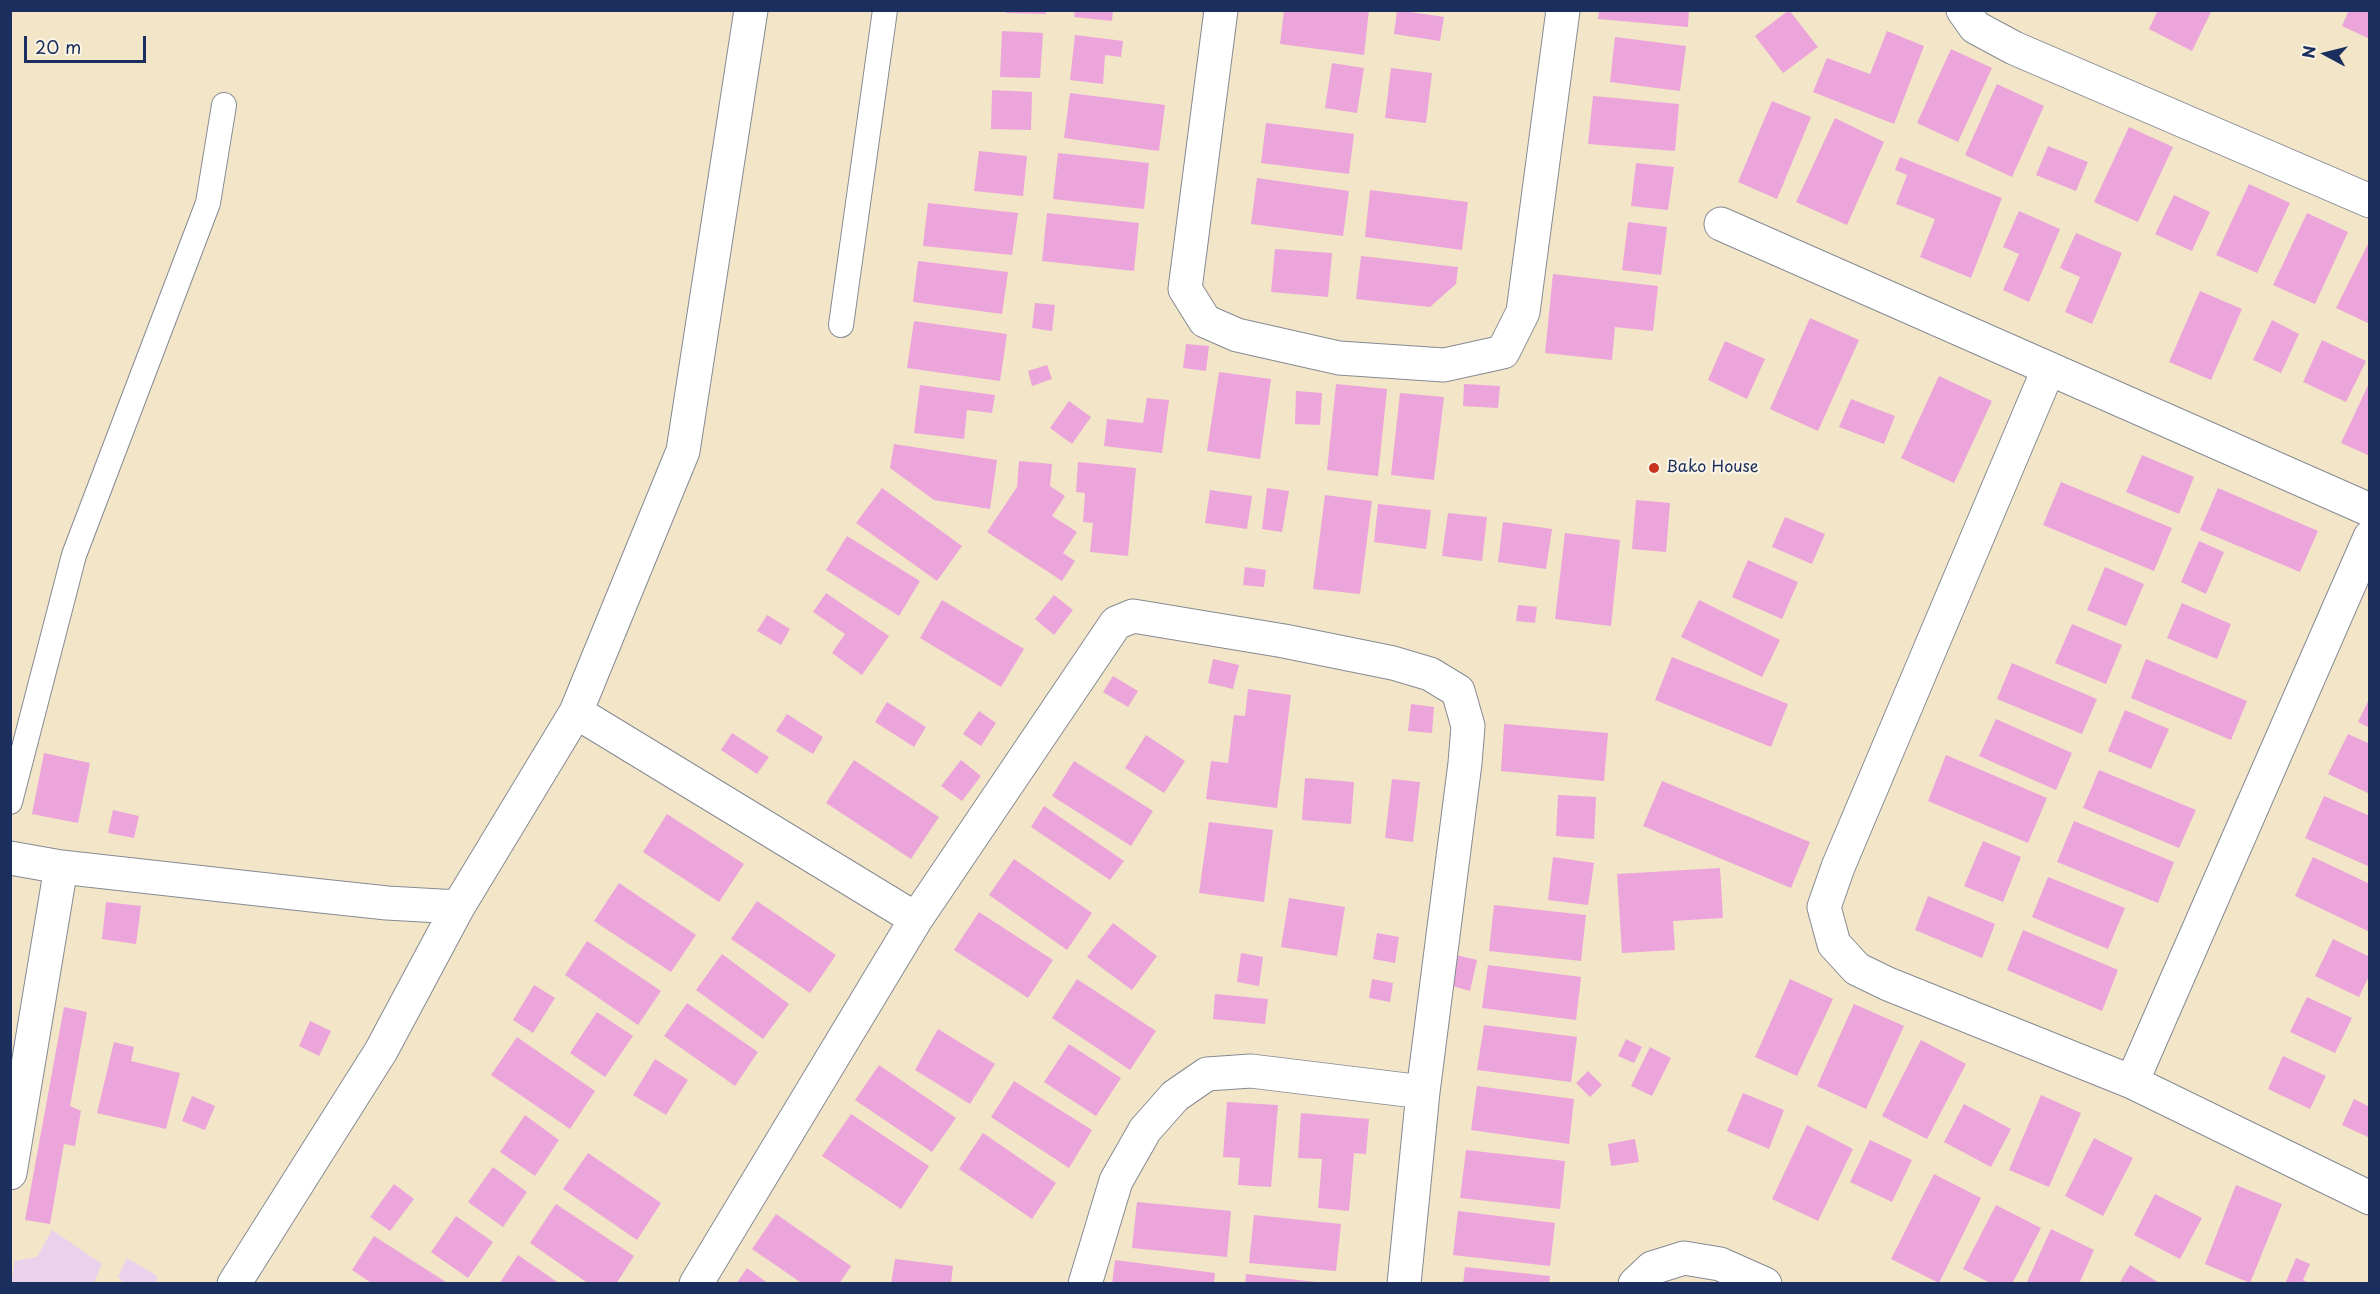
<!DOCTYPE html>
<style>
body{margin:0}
#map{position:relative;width:2380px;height:1294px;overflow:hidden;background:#f2e5c8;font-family:"Playpen Sans",sans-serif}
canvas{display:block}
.frame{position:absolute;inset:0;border:12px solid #1b2f5e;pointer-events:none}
.north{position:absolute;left:2296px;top:24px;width:60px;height:60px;-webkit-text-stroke:4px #fcf5e5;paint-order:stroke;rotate:277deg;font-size:16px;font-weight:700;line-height:24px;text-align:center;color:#1b2f5e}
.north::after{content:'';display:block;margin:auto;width:21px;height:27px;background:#1b2f5e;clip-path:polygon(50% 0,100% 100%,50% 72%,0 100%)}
.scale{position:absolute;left:24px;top:36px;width:122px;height:27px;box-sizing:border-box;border:3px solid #1b2f5e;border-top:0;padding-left:8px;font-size:18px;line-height:21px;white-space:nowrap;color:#1b2f5e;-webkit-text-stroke:4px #fcf5e5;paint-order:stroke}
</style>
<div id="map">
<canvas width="2380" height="1294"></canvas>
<div class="frame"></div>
<div class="north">N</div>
<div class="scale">20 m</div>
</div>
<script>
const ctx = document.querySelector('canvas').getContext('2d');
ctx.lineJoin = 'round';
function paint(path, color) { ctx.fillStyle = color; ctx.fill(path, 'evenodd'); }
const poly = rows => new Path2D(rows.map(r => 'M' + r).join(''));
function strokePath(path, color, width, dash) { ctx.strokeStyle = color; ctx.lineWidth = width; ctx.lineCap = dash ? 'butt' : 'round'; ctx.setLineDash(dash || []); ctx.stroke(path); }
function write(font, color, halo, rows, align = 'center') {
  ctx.font = font + ' "Playpen Sans",sans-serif'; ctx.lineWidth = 4.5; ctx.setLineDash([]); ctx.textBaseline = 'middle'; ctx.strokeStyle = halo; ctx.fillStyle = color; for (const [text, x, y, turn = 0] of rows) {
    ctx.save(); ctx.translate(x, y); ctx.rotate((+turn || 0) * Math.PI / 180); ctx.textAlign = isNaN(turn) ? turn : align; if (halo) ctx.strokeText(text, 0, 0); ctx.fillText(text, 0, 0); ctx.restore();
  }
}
paint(poly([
 [52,1230,102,1264,94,1283,11,1283,15,1261,37,1257],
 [127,1258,157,1276,157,1283,124,1283,118,1277]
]), '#ebd1eb');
paint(poly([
 [1006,10,1046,10,1046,14,1006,13],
 [1075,10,1113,10,1112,21,1074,17],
 [1284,10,1369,10,1364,55,1280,44],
 [1397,10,1444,17,1440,41,1394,34],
 [1599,10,1689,10,1688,27,1598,19],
 [1789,10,1818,47,1783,73,1755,36],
 [2158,10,2212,10,2192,51,2149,29],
 [2349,10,2370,10,2370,39,2342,26],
 [1002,31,1043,33,1040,78,1000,77],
 [1887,31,1924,46,1894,124,1813,92,1827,58,1870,74],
 [1075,35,1123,41,1121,57,1105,55,1103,84,1070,80],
 [1615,37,1686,46,1680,91,1610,82],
 [1951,49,1992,68,1958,142,1917,123],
 [1332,63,1364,68,1357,113,1325,108],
 [1391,68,1432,73,1426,123,1385,118],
 [1997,84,2044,106,2012,177,1965,155],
 [992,90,1032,92,1031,130,991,129],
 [1070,93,1165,105,1159,151,1064,138],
 [1593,96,1679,104,1675,151,1588,144],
 [1772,101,1811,117,1777,199,1738,182],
 [1835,118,1884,142,1847,225,1796,202],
 [1266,123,1354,134,1349,174,1261,163],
 [2129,127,2173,147,2138,222,2094,202],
 [2048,146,2088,162,2076,191,2036,175],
 [979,151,1027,156,1023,196,974,191],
 [1058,153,1149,163,1144,209,1053,199],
 [1900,157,2002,198,1971,278,1920,257,1935,219,1896,204,1907,175,1895,170],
 [1636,163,1674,167,1668,210,1631,206],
 [1257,178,1349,191,1343,236,1251,224],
 [2249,184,2290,203,2257,273,2216,255],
 [1370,190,1468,202,1462,250,1365,237],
 [2174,195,2210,212,2192,251,2155,234],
 [928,203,1018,213,1012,255,923,246],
 [2019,211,2060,229,2029,302,2003,290,2019,254,2003,247],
 [1047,213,1139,223,1134,271,1042,261],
 [2307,213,2348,232,2315,304,2273,285],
 [1628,222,1667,227,1661,275,1622,270],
 [2076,233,2122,253,2092,324,2065,312,2080,277,2060,268],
 [2370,240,2370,324,2336,308],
 [1275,249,1332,253,1328,297,1271,292],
 [1361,256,1458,267,1456,284,1430,307,1356,299],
 [918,261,1008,272,1002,314,913,302],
 [1553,274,1658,286,1653,331,1615,327,1612,360,1545,353],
 [2200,291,2242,309,2211,380,2169,362],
 [1035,303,1055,305,1052,331,1032,328],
 [1810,318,1859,340,1818,431,1770,409],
 [2272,320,2299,334,2281,373,2253,360],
 [914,321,1007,334,1000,381,907,368],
 [2322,340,2366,361,2346,402,2303,382],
 [1725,341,1765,359,1747,399,1708,380],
 [1186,344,1209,346,1206,371,1183,368],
 [1047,365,1052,379,1032,386,1028,371],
 [1219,372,1271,379,1260,459,1207,451],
 [1939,376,1992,401,1954,483,1901,458],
 [2370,381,2370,456,2341,443],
 [1336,384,1387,389,1378,476,1327,470],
 [1464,384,1500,386,1498,408,1463,406],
 [920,385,995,395,992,413,967,410,964,439,914,433],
 [1296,391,1322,393,1320,425,1295,424],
 [1400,393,1444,397,1434,480,1391,475],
 [1147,398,1169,400,1162,453,1104,446,1107,419,1143,423],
 [1851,399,1895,416,1884,444,1839,427],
 [1069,401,1091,417,1072,444,1050,428],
 [894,444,997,460,990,509,934,500,890,468],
 [2142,455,2194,477,2179,514,2126,492],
 [1019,461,1052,464,1050,486,1065,496,1052,516,1077,532,1063,553,1075,561,1062,581,987,532,1017,487],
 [1078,462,1136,468,1128,556,1090,552,1093,523,1083,522,1085,493,1076,492],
 [2061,482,2172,528,2154,571,2043,525],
 [882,488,962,546,937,581,856,523],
 [1267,488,1289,491,1282,532,1262,529],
 [2218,488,2318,531,2300,572,2200,530],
 [1210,490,1252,496,1247,529,1205,523],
 [1325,495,1372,501,1360,594,1313,589],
 [1636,500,1670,503,1666,552,1632,549],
 [1378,504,1431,510,1426,549,1374,542],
 [1448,513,1487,517,1482,561,1442,556],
 [1785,517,1825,534,1812,564,1772,547],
 [1503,522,1552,529,1546,569,1498,562],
 [1565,533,1620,540,1611,626,1555,619],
 [847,536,920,581,899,616,826,570],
 [2199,541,2224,552,2206,594,2181,582],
 [1748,560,1798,582,1782,619,1732,597],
 [1245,567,1266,570,1264,587,1243,585],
 [2105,567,2144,584,2126,626,2087,610],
 [826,593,889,636,862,675,832,653,845,634,813,612],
 [1054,595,1073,610,1054,635,1035,619],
 [942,600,1024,649,1001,687,920,638],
 [1699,600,1780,640,1762,677,1681,637],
 [2182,603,2231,624,2217,659,2167,638],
 [1518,605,1537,607,1535,623,1516,621],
 [767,615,790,629,781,645,757,631],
 [2072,624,2122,645,2106,684,2055,663],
 [1672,657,1788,704,1771,747,1655,700],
 [1213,659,1239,665,1233,689,1208,683],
 [2146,659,2247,701,2231,740,2131,698],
 [2012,663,2097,699,2082,734,1997,699],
 [1113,676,1138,691,1128,707,1103,692],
 [1248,689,1291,695,1277,808,1206,799,1211,761,1228,763,1234,715,1245,716],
 [2370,697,2370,728,2358,722],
 [887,702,926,727,914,747,875,722],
 [1411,704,1434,707,1432,733,1408,731],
 [2125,710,2169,729,2151,769,2108,751],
 [979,711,996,723,981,746,963,734],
 [787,714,823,737,813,754,776,731],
 [1996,719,2072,753,2056,790,1979,756],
 [1504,724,1608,733,1604,781,1501,771],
 [732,733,769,757,757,774,721,750],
 [2348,734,2370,744,2370,794,2328,774],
 [1146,735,1185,761,1164,793,1125,768],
 [44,753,90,763,78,823,32,814],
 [1946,755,2047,798,2028,843,1928,801],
 [854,760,939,817,911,859,826,803],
 [961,760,981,776,962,801,941,786],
 [1074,761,1153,811,1131,846,1052,796],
 [2099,770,2196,810,2179,848,2083,808],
 [1305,778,1354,782,1351,824,1302,820],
 [1392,779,1420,782,1413,842,1385,838],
 [1662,781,1810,842,1791,888,1643,826],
 [1558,795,1596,797,1594,839,1556,836],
 [2324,796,2370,816,2370,867,2305,838],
 [1044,806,1124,861,1110,880,1031,827],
 [113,810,139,816,134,838,108,833],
 [667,814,744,864,719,902,643,852],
 [2074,821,2174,862,2158,903,2057,862],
 [1209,822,1273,830,1264,902,1199,893],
 [1983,841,2021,857,2003,902,1964,886],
 [1553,857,1594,863,1588,905,1548,900],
 [2313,857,2370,884,2370,932,2295,896],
 [1014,859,1092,913,1067,950,989,895],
 [1720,868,1723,918,1673,921,1675,950,1622,953,1617,874],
 [2048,877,2125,908,2108,949,2032,917],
 [619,883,696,935,671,972,594,921],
 [1928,896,1995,924,1982,958,1915,930],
 [1289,898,1345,907,1337,956,1281,947],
 [757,901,836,955,810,993,731,939],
 [106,902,141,906,136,944,102,939],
 [1494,905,1586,915,1581,961,1489,951],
 [979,912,1053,960,1028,998,954,950],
 [1113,923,1157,956,1132,990,1087,957],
 [2023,930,2118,970,2102,1011,2007,970],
 [1377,933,1399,937,1395,963,1373,959],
 [2333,939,2370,957,2370,974,2359,997,2315,976],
 [587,941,661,991,638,1025,565,975],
 [1241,953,1263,957,1259,986,1237,982],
 [722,954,789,1004,763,1039,696,990],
 [1456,955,1477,960,1470,991,1449,985],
 [1488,965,1581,977,1576,1020,1482,1008],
 [1077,979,1156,1031,1130,1070,1052,1018],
 [1372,979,1393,983,1390,1002,1369,998],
 [1790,979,1833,999,1797,1076,1755,1057],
 [534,985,555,998,533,1033,513,1020],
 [1215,994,1268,999,1265,1024,1213,1019],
 [2307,997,2352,1018,2335,1053,2290,1032],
 [687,1003,758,1052,735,1086,664,1036],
 [1854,1004,1904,1026,1866,1109,1817,1086],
 [64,1007,87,1012,70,1106,81,1111,75,1146,64,1144,50,1224,25,1220],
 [597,1012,633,1036,605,1077,570,1053],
 [310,1021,331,1031,319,1056,299,1046],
 [1484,1025,1577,1037,1571,1082,1477,1070],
 [938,1029,995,1064,970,1104,915,1070],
 [517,1037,595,1091,570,1129,491,1075],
 [1626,1039,1642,1047,1634,1063,1618,1056],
 [1921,1040,1966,1064,1927,1139,1882,1116],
 [114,1042,134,1047,131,1061,180,1073,166,1129,97,1113],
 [1069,1044,1121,1078,1096,1116,1044,1082],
 [1650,1047,1671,1058,1652,1096,1631,1086],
 [2283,1056,2326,1076,2310,1109,2268,1089],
 [655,1059,688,1080,666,1115,633,1095],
 [879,1065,956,1118,932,1152,855,1100],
 [1588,1071,1602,1085,1590,1097,1576,1083],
 [1014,1081,1092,1130,1069,1168,991,1117],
 [1477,1086,1574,1099,1569,1144,1471,1130],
 [1743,1093,1784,1110,1769,1149,1727,1131],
 [2041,1095,2081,1113,2049,1187,2009,1170],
 [192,1096,215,1106,205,1130,182,1121],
 [2354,1099,2370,1107,2370,1138,2342,1125],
 [1227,1102,1278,1105,1271,1187,1238,1185,1240,1158,1223,1157],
 [1964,1104,2011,1129,1991,1167,1944,1142],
 [1301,1113,1369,1119,1366,1154,1354,1153,1349,1211,1318,1208,1322,1159,1298,1158],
 [851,1114,929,1166,901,1209,822,1156],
 [525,1115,559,1140,535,1176,500,1152],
 [1807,1125,1853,1149,1818,1221,1772,1199],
 [983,1133,1056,1183,1032,1219,959,1169],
 [2094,1138,2133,1158,2103,1216,2065,1196],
 [1635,1139,1639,1162,1611,1166,1608,1144],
 [1870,1140,1912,1160,1892,1202,1850,1182],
 [1466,1150,1565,1161,1560,1209,1460,1198],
 [588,1153,661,1203,637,1240,563,1189],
 [493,1167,527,1192,503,1227,468,1202],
 [1934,1174,1981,1198,1939,1283,1891,1259],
 [394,1184,414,1199,390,1231,370,1217],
 [2236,1185,2282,1204,2250,1283,2205,1264],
 [2155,1194,2202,1218,2180,1259,2134,1235],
 [1137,1202,1231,1211,1227,1257,1132,1248],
 [556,1204,634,1256,616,1284,589,1284,530,1243],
 [1996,1205,2041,1228,2012,1284,1992,1284,1963,1269],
 [1458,1211,1555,1223,1550,1266,1453,1255],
 [776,1214,851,1266,839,1284,803,1284,752,1249],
 [1254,1215,1341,1224,1336,1271,1249,1263],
 [456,1216,493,1242,468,1278,431,1252],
 [2051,1229,2094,1250,2079,1284,2026,1284],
 [374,1236,449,1284,373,1284,352,1270],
 [518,1255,560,1284,499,1284],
 [2296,1258,2310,1264,2303,1280,2311,1284,2285,1284],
 [895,1259,953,1266,951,1284,891,1284],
 [1115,1260,1215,1273,1214,1284,1112,1284],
 [2130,1265,2161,1284,2119,1284],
 [1465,1267,1550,1276,1549,1284,1463,1284],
 [747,1268,769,1284,736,1284],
 [1246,1274,1316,1282,1316,1284,1245,1284]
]), '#eca5da');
const lane = poly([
 [841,325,885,10],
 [10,802,74,555,208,203,224,105]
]);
const street = poly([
 [1221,10,1185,289,1205,321,1237,335,1339,358,1444,365,1503,352,1523,312,1563,10],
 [1963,10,1975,27,2014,48,2370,201],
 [1721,224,2370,510],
 [2048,370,1838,867,1824,907,1834,944,1857,969,1888,984,2132,1082,2370,1198],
 [576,712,916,919],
 [10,858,61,867,312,895,387,903,458,907],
 [2132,1082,2370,537],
 [10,1173,61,867],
 [234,1284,381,1051,458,907,576,712,683,451,751,10],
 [696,1284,916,919,1116,623,1133,616,1284,641,1393,663,1430,674,1458,691,1468,726,1465,763,1423,1092,1404,1284],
 [1085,1284,1116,1181,1145,1130,1175,1096,1207,1074,1251,1071,1423,1092],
 [1635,1284,1652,1268,1684,1258,1720,1264,1765,1284]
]);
strokePath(lane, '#868a93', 26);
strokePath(street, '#868a93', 35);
strokePath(lane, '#fff', 24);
strokePath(street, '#fff', 33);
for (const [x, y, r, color] of [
 [1654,468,6,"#c8321e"]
]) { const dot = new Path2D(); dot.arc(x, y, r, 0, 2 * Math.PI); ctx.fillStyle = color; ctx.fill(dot); strokePath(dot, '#fcf5e5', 2); }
write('16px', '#1b2f5e', '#fcf5e5', [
 ["Bako House",1666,468]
], 'left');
</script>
